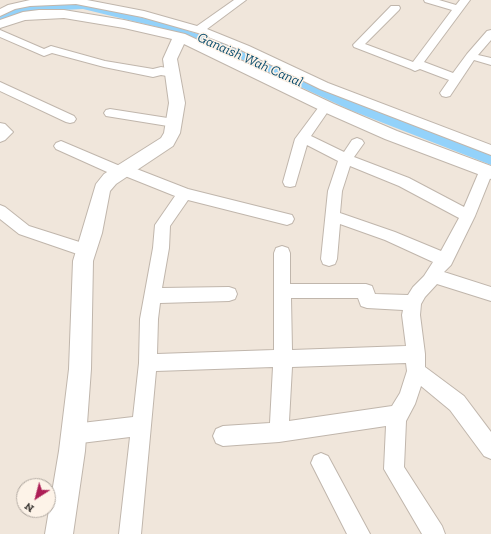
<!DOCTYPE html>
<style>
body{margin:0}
#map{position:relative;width:491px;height:534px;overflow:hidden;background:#f0e6db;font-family:"Zilla Slab",serif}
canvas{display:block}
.north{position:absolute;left:16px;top:478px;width:40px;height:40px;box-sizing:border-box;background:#fdf3e8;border:1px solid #b0a8a0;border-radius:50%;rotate:216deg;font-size:11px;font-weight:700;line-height:16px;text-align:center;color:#3c3834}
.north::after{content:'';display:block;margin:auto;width:14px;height:18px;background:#ad1e56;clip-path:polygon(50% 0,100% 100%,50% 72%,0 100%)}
</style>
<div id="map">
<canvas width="491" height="534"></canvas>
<div class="north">N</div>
</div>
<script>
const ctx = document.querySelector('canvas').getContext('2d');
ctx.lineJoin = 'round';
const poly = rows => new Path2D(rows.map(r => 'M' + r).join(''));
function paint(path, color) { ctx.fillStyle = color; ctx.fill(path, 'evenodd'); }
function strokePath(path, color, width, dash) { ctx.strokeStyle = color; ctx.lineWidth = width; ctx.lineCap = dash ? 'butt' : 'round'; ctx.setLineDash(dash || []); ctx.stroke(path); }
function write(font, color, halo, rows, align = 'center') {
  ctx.font = font + ' "Zilla Slab",serif'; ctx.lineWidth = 3; ctx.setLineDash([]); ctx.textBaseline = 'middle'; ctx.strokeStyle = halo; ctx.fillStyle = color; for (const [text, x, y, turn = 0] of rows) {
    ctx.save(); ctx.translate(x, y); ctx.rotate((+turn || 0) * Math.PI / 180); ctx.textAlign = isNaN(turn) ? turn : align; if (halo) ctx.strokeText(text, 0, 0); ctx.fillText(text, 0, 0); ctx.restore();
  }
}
paint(poly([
 [83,3,163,23,214,39,358,104,491,155,491,165,350,110,206,43,157,27,83,9,24,12,0,20,0,14,23,6,83,3]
]), '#93d2fa');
const minor = poly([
 [30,0,87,0,144,11,197,26,234,0,246,0,207,29,249,46,328,83,491,145,491,155,320,89,241,50,198,33,142,17,76,4,30,6,15,9,0,16,0,9,8,5,30,0],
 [424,0,439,0,456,5,460,0,470,0,424,62,453,73,467,54,487,31,491,30,491,40,478,55,491,58,491,65,474,60,450,96,446,97,442,96,440,93,449,80,420,69,415,71,411,69,354,47,353,45,391,6,399,6,400,8,399,10,365,44,413,62,452,10,425,2,424,0],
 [0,30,44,49,51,46,105,61,153,69,161,67,173,69,177,70,179,73,177,76,173,77,161,75,153,77,104,67,52,53,44,56,0,37,0,30],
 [0,82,74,116,76,119,74,122,70,123,66,122,0,91,0,82],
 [325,103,329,104,331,107,311,136,344,152,352,140,357,138,362,140,364,143,354,157,409,178,464,207,481,167,486,166,491,168,491,176,475,216,451,265,444,272,491,287,491,301,437,284,425,297,421,304,420,315,425,354,425,367,464,396,491,432,491,459,484,456,450,410,421,386,415,404,406,421,404,467,442,526,445,534,422,534,384,469,386,426,279,442,223,446,216,443,213,436,216,429,223,426,270,423,273,367,156,371,141,534,119,534,130,437,73,444,66,441,63,434,66,427,73,424,133,417,139,363,140,319,153,248,155,225,175,196,125,176,121,177,116,176,56,149,54,146,56,143,61,141,120,166,124,165,129,166,188,189,292,215,294,219,292,223,287,225,188,200,170,226,169,248,162,288,229,287,235,289,237,294,235,299,229,301,160,303,158,319,157,354,274,350,274,253,276,248,282,246,288,248,290,253,290,284,366,284,372,286,375,294,408,295,413,287,424,276,433,262,385,240,340,224,337,259,335,264,329,266,323,264,321,259,328,191,338,161,307,145,295,186,290,187,285,186,283,182,295,139,321,104,325,103],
 [350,166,399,186,459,218,441,251,395,232,340,213,342,191,350,166],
 [291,298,358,298,361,306,367,308,403,310,402,315,406,346,292,350,291,298],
 [406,363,407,371,400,393,392,406,289,421,292,367,406,363],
 [110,109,174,119,179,120,180,123,179,126,174,127,106,116,104,113,106,110,110,109],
 [0,123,5,124,13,132,5,140,0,142,0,123],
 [0,205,5,207,29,226,92,246,94,251,92,256,86,257,19,234,0,219,0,205],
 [321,453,328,456,370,534,347,534,311,463,314,456,321,453]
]);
const tertiary = poly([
 [39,10,64,10,124,20,185,34,334,104,397,131,491,166,491,179,385,139,324,112,184,44,177,59,185,103,180,133,173,146,116,184,110,191,102,233,93,261,91,369,85,451,73,534,45,534,59,451,69,369,73,261,96,184,104,174,161,138,164,133,169,103,163,59,172,39,124,28,64,18,25,20,0,28,0,20,23,12,39,10]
]);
strokePath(minor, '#c0b6ac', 2);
strokePath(tertiary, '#c0b6ac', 2);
paint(minor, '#fff');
paint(tertiary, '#fff');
write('italic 14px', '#0a4c6d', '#fdf3e8', [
 ["Ganaish Wah Canal",250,60,24]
]);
</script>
